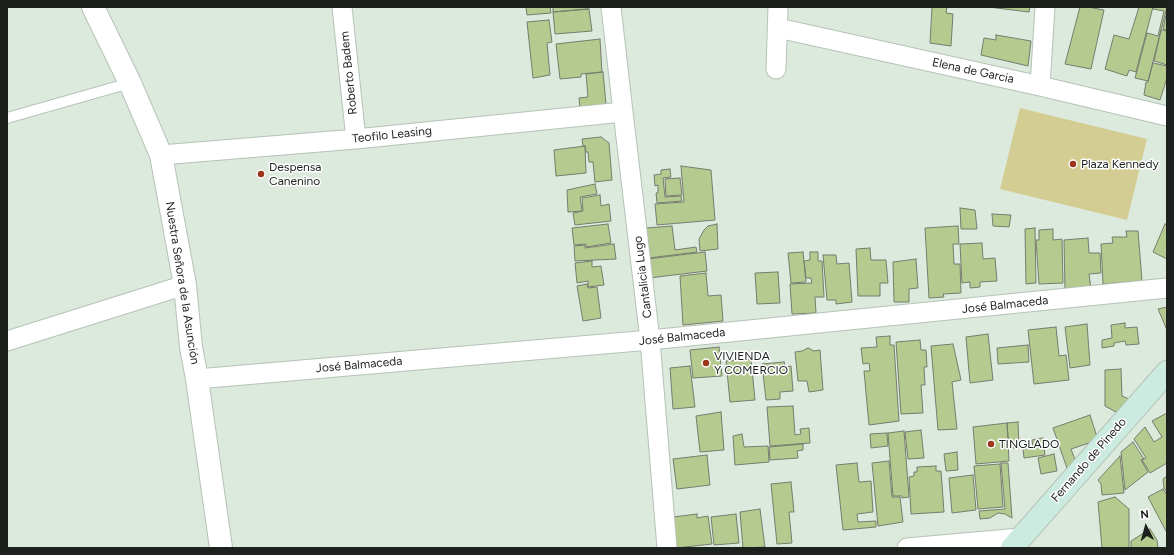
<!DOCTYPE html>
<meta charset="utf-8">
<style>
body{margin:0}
#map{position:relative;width:1174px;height:555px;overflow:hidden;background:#dceadd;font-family:Figtree,sans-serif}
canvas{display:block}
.frame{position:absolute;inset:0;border:8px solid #1c211d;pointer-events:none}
.north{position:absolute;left:1126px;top:507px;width:40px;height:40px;-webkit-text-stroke:3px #fff;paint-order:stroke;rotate:354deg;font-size:11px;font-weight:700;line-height:16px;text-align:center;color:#1c211d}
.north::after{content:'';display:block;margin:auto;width:14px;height:18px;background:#1c211d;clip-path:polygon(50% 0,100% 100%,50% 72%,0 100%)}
</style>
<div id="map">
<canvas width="1174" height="555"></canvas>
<div class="frame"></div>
<div class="north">N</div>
</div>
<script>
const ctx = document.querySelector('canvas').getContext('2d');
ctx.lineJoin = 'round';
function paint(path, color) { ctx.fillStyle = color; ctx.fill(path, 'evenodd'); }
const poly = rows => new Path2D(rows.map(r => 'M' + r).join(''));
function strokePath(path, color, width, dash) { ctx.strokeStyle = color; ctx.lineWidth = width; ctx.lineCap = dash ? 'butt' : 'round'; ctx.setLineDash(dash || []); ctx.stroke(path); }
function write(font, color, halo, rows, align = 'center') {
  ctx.font = font + ' Figtree,sans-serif'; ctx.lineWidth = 3; ctx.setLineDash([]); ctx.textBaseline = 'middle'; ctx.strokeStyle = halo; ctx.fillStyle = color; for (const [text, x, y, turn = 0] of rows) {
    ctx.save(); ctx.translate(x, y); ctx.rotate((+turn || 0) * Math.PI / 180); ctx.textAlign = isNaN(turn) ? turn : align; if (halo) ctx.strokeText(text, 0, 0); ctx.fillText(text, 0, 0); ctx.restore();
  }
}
paint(poly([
 [1020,108,1147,139,1127,220,1000,189]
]), '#d4cd93');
const building = poly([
 [526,7,550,7,551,13,527,15,526,7],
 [553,7,588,7,588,9,553,12,553,7],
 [932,7,947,7,946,13,953,14,951,46,930,43,932,7],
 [988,7,1030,7,1029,12,988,7],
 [1080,7,1088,7,1104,10,1091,69,1065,64,1080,7],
 [1139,7,1153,7,1136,72,1129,70,1127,76,1105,69,1114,35,1129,39,1139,7],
 [1154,7,1167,7,1148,81,1135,78,1147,33,1158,36,1164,11,1153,9,1154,7],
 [589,9,592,31,555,34,553,12,589,9],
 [1167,11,1167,30,1163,29,1167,11],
 [549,20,552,42,547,43,550,75,533,78,527,22,549,20],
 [1161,30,1167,31,1167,65,1154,61,1161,30],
 [996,35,1031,41,1028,66,981,55,984,38,996,40,996,35],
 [600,39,602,72,581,74,581,77,560,79,556,44,600,39],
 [1153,63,1167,66,1167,78,1160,100,1144,95,1146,82,1148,82,1153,63],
 [603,72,606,104,602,108,580,110,579,98,588,97,586,74,603,72],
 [601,137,609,143,612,180,595,182,593,162,589,162,588,152,586,152,585,146,583,146,582,139,601,137],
 [585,146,586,173,556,176,554,150,585,146],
 [681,166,711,170,715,220,657,225,655,204,684,202,681,166],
 [670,169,671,177,663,178,665,197,681,196,682,201,657,203,656,193,658,193,658,185,655,186,654,175,661,174,661,170,670,169],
 [680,178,682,195,666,196,665,179,680,178],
 [595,184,597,194,580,197,582,211,568,212,567,190,595,184],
 [600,195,601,206,609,204,611,221,575,225,573,213,583,211,582,198,600,195],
 [960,208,975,210,977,229,961,229,960,208],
 [992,214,1011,215,1009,227,993,226,992,214],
 [608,224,611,243,586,247,586,244,574,245,572,228,608,224],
 [717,224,718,249,700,251,699,239,704,230,708,226,717,224],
 [1165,224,1167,225,1167,259,1153,252,1165,224],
 [672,226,675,250,696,247,697,252,649,258,646,228,672,226],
 [958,226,959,244,953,244,954,264,960,264,961,293,943,294,944,297,929,298,925,228,958,226],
 [1035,228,1036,283,1026,284,1025,229,1035,228],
 [1053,229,1053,240,1062,239,1063,283,1039,284,1036,240,1039,240,1039,230,1053,229],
 [1126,231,1138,231,1142,281,1103,284,1101,244,1113,243,1112,237,1127,237,1126,231],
 [1088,238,1089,253,1100,253,1101,273,1089,274,1091,289,1065,290,1064,240,1088,238],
 [982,243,983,259,995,258,997,281,980,282,980,287,970,288,970,282,962,283,960,244,982,243],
 [614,244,616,259,575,261,574,246,585,245,585,248,614,244],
 [870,248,871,260,886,260,888,283,880,283,880,296,858,296,856,249,870,248],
 [705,252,707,271,649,278,647,259,705,252],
 [803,252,806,282,791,283,788,253,803,252],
 [810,252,818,252,818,261,822,261,824,297,815,297,816,313,792,314,790,284,812,283,811,278,806,278,804,261,810,260,810,252],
 [823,255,836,255,837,264,849,263,852,302,836,304,836,300,827,300,823,255],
 [916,259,918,288,909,289,909,302,894,302,893,262,916,259],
 [592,261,592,267,601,266,604,285,588,287,588,281,577,283,575,263,592,261],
 [778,272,780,303,757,304,755,273,778,272],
 [706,273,708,296,721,295,723,321,683,325,680,276,706,273],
 [587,284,588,288,597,287,601,318,583,321,577,286,587,284],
 [1167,307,1167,330,1158,309,1167,307],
 [1125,323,1125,328,1137,327,1139,344,1126,345,1125,341,1114,343,1114,346,1102,348,1102,340,1112,338,1111,325,1125,323],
 [1087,324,1090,365,1070,368,1065,327,1087,324],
 [1056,327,1059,356,1066,355,1069,380,1034,384,1028,330,1056,327],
 [988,334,993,380,970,383,966,337,988,334],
 [890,336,890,345,894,345,899,421,869,425,864,371,870,371,869,363,863,364,861,348,877,347,876,337,890,336],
 [920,340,921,350,926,350,927,367,924,367,925,385,921,385,923,413,901,414,896,342,920,340],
 [953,344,961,380,952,382,957,429,938,430,931,346,953,344],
 [1028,345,1029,362,998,364,997,348,1028,345],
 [719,347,722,376,693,378,690,350,719,347],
 [808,348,814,351,820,350,823,390,809,392,807,381,798,381,795,352,802,351,808,348],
 [751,359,755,400,730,402,726,361,751,359],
 [784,362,785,367,791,366,793,391,780,392,780,399,766,400,762,364,784,362],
 [690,366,695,407,673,409,670,368,690,366],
 [1121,369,1122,396,1129,399,1116,412,1105,406,1105,370,1121,369],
 [793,406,795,435,801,434,800,429,809,428,810,443,770,446,767,407,793,406],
 [721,412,724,450,700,452,696,416,721,412],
 [1167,413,1167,463,1150,473,1142,460,1146,458,1134,439,1145,427,1154,442,1162,437,1152,421,1167,413],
 [1090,415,1098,440,1071,449,1077,465,1069,474,1053,428,1090,415],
 [1018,422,1019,448,1009,448,1007,423,1018,422],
 [1007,423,1009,461,976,464,973,427,1007,423],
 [921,430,924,458,908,459,905,432,921,430],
 [904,431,909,497,902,498,902,496,893,496,888,433,904,431],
 [887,433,888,446,871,448,870,434,887,433],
 [742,434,744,447,768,446,769,462,735,465,733,436,742,434],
 [1043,438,1045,455,1024,458,1023,449,1033,448,1032,440,1043,438],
 [1133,442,1144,459,1141,460,1148,472,1125,490,1121,452,1133,442],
 [803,444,803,450,797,451,798,458,770,460,769,447,803,444],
 [957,452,958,470,946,471,944,454,957,452],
 [1054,454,1057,471,1041,474,1038,458,1054,454],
 [707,455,710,485,677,489,673,459,707,455],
 [1120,456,1124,493,1102,495,1101,484,1098,480,1120,456],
 [889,461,892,497,900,497,903,522,878,526,872,463,889,461],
 [857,463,859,482,871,481,873,512,857,514,858,522,876,521,876,527,843,530,836,465,857,463],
 [1001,463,1008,463,1012,518,1005,514,998,513,990,518,980,519,979,511,1005,509,1001,463],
 [1000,464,1003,507,978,509,974,466,1000,464],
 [936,466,936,471,941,471,944,512,911,514,909,477,914,476,914,472,917,472,917,467,936,466],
 [973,475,976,510,952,513,949,478,973,475],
 [1167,476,1167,492,1164,488,1163,479,1167,476],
 [791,482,794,512,789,512,792,543,777,544,771,484,791,482],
 [1163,489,1167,495,1167,533,1148,497,1163,489],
 [1115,497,1129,509,1129,548,1102,548,1098,502,1115,497],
 [760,509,765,547,743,548,740,512,760,509],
 [697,514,697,518,708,516,712,544,676,548,673,517,697,514],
 [736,514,739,543,714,545,711,517,736,514],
 [1150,529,1157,540,1158,548,1131,548,1131,541,1150,529]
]);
paint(building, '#b4ca8e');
strokePath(building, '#777c6d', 1);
const service = poly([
 [7,118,130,83]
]);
const minor = poly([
 [342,7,356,139],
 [611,7,623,112,650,340,667,548],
 [778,28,1040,86,1167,116],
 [776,69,778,7],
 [1040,86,1045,7],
 [161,155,356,139,623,112],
 [7,341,185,285],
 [197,379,650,340,1167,288],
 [907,548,1020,538]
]);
const tertiary = poly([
 [93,7,130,83,161,155,185,285,191,347,197,379,221,548]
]);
const secondary = poly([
 [1012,548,1167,372]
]);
strokePath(service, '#b5c3b6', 12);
strokePath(minor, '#b5c3b6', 21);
strokePath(tertiary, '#b5c3b6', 24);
strokePath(secondary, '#b5c3b6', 24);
strokePath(service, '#fff', 10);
strokePath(minor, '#fff', 19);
strokePath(tertiary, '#fff', 22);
strokePath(secondary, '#ccebe0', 22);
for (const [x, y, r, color] of [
 [1073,164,4,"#9e361c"],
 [261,174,4,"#9e361c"],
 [706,363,4,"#9e361c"],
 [991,444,4,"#9e361c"]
]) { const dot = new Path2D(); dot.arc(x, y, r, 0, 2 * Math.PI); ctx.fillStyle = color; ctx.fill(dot); strokePath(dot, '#fff', 1.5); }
write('12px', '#1c211d', '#fff', [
 ["Elena de Garcia",973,71,12],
 ["Roberto Badem",349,73,-96],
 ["Teofilo Leasing",392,135,-6],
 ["Cantalicia Lugo",643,277,-97],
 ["Nuestra Señora de la Asunción",182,283,81],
 ["José Balmaceda",1005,305,-6],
 ["José Balmaceda",682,337,-6],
 ["José Balmaceda",359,365,-5],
 ["Fernando de Pinedo",1089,460,-49]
]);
write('12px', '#1c211d', '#fff', [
 ["Plaza Kennedy",1081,164],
 ["Despensa",269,167],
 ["Canenino",269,181],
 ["VIVIENDA",714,356],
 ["Y COMERCIO",714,370],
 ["TINGLADO",999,444]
], 'left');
</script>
